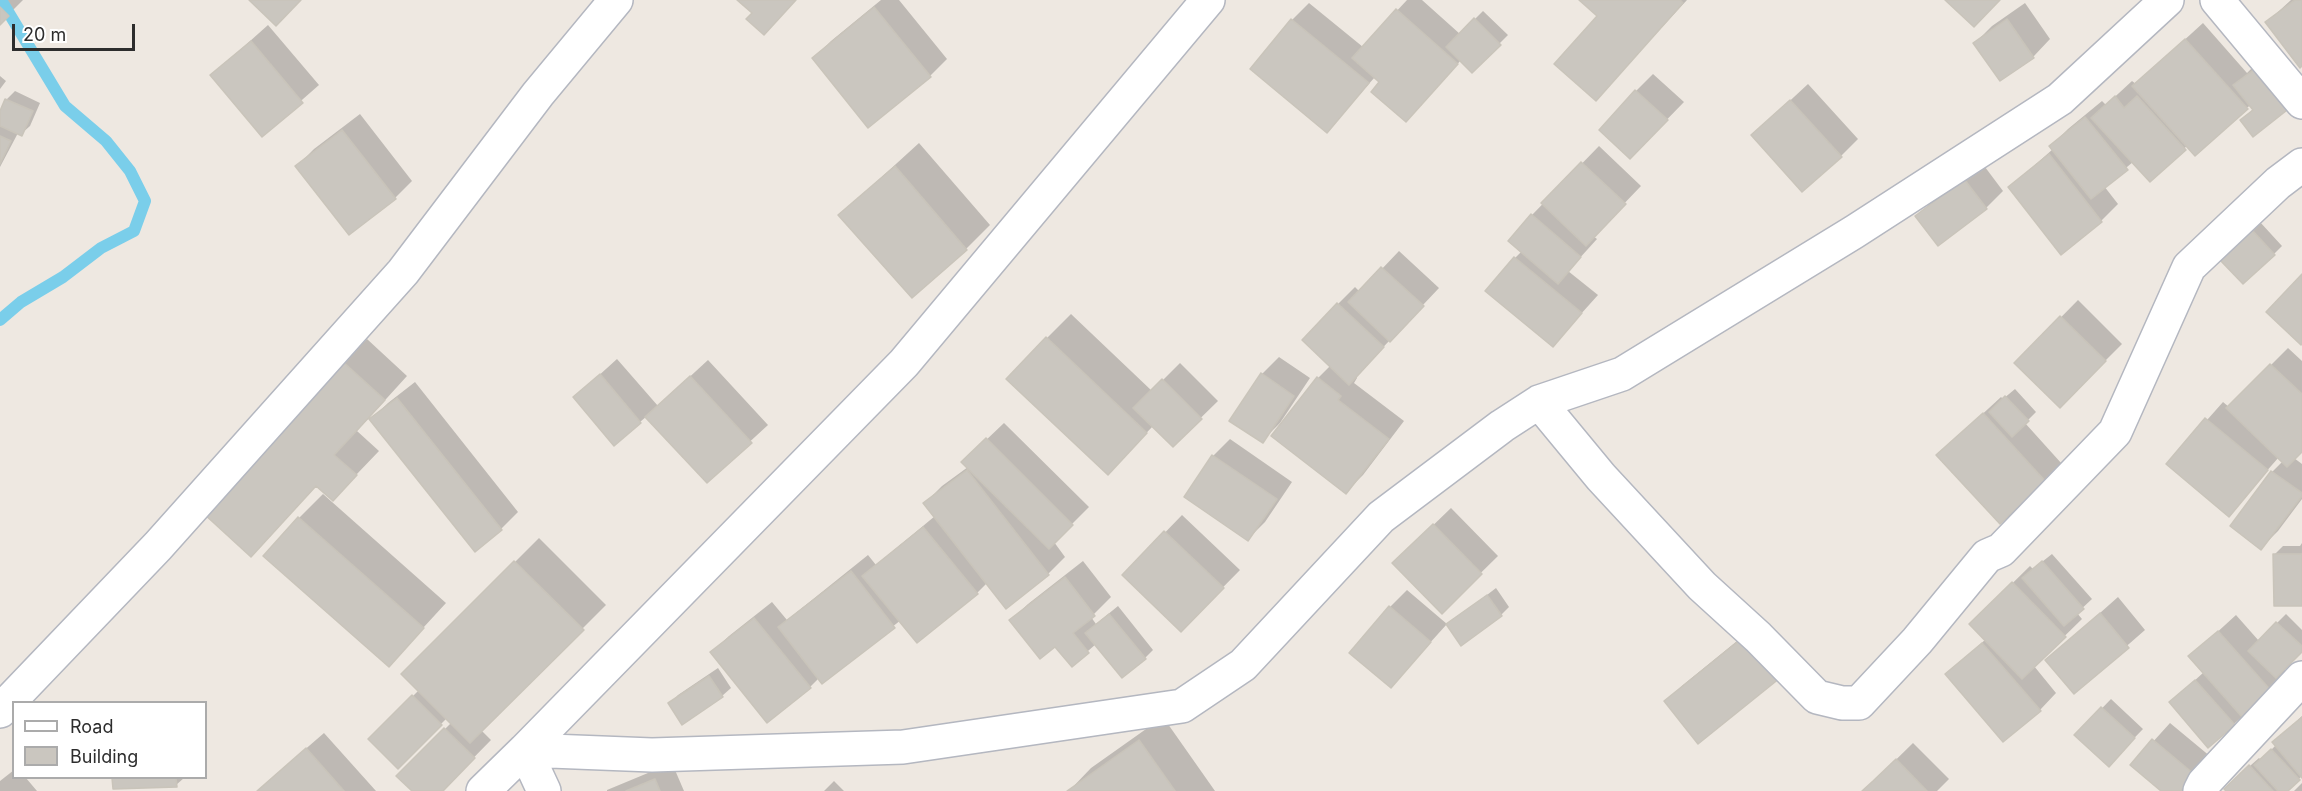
<!DOCTYPE html>
<style>
body{margin:0}
#map{position:relative;width:2302px;height:791px;overflow:hidden;background:#eee8e1;font-family:Inter,sans-serif}
canvas{display:block}
.legend{position:absolute;left:12px;top:701px;width:195px;height:78px;box-sizing:border-box;background:#fff;border:2px solid #ababab;margin:0;padding:8px 10px;list-style:none;font-size:18px;color:#2d2d2d}
.legend li{display:flex;align-items:center;gap:12px;height:30px}
.legend b{width:30px;border:2px solid #ababab}
.scale{position:absolute;left:12px;top:24px;width:123px;height:27px;box-sizing:border-box;border:3px solid #2d2d2d;border-top:0;padding-left:8px;font-size:18px;line-height:21px;white-space:nowrap;color:#2d2d2d;-webkit-text-stroke:4px #fff;paint-order:stroke}
</style>
<div id="map">
<canvas width="2302" height="791"></canvas>
<ul class="legend">
<li><b style="height:8px;background:#fff"></b>Road</li>
<li><b style="height:16px;background:#cac6bf"></b>Building</li>
</ul>
<div class="scale">20 m</div>
</div>
<script>
const ctx = document.querySelector('canvas').getContext('2d');
ctx.lineJoin = 'round';
function paint(path, color) { ctx.fillStyle = color; ctx.fill(path, 'evenodd'); }
const poly = rows => new Path2D(rows.map(r => 'M' + r).join(''));
function strokePath(path, color, width, dash) { ctx.strokeStyle = color; ctx.lineWidth = width; ctx.lineCap = dash ? 'butt' : 'round'; ctx.setLineDash(dash || []); ctx.stroke(path); }
paint(poly([
 [0,0,23,0,0,23],
 [881,0,899,0,947,59,930,76,814,58,831,41],
 [1407,0,1422,0,1460,34,1483,11,1508,35,1472,71,1461,60,1423,103,1382,82,1375,77,1327,131,1292,20,1309,3,1363,47],
 [1581,0,1687,0,1596,99,1599,16],
 [2291,0,2302,0,2302,65,2267,22],
 [2025,3,2050,39,2034,56,2001,79,1975,43,1992,26],
 [2203,23,2247,73,2252,68,2302,83,2242,120,2254,108,2251,105,2188,145,2150,180,2133,162,2104,186,2118,204,2101,221,2062,252,2010,187,2053,149,2051,146,2068,129,2102,101,2106,105,2132,81,2136,84],
 [268,25,319,85,262,135,212,75],
 [1653,74,1684,102,1647,140,1636,91],
 [0,76,6,81,0,89],
 [1808,84,1858,139,1841,156,1753,135],
 [15,91,40,103,30,126,21,134,18,133,0,167,0,114,6,100],
 [360,114,412,181,395,198,297,166,314,149],
 [919,143,990,225,966,249,912,296,840,215],
 [1599,146,1641,186,1593,236,1597,239,1568,271,1598,295,1553,345,1515,258,1522,251,1532,215],
 [1982,163,2003,191,1986,208,1939,244,1917,216,1934,200],
 [2260,222,2282,246,2274,254,2221,259],
 [1399,251,1439,288,1356,376,1357,378,1354,383,1404,421,1363,475,1346,492,1318,378,1331,365,1338,304,1355,287,1360,292],
 [2078,300,2122,344,2060,406,2016,363],
 [1071,314,1152,391,1180,363,1218,401,1173,445,1153,426,1131,449,1047,338],
 [367,339,407,376,357,431,379,451,356,475,317,485,274,531,343,363],
 [2288,348,2302,361,2302,450,2294,458,2302,464,2302,499,2278,531,2261,548,2272,472,2283,461,2279,457,2228,515,2168,464,2223,402,2229,407],
 [1279,357,1310,378,1280,423,1262,441,1262,374],
 [617,359,658,406,708,360,768,425,707,481,647,416,640,422,575,397],
 [415,382,518,512,501,529,475,549,371,419,388,403],
 [2015,389,2036,412,2025,423,2062,464,2045,481,1938,455,2001,397,2003,399],
 [1004,423,1089,507,1054,542,1065,557,1048,574,1006,607,987,583,977,593,901,620,822,682,819,678,810,687,712,652,729,636,772,602,787,620,868,555,876,565,935,516,925,503,942,486,968,467,963,462],
 [1230,439,1292,482,1265,522,1248,539,1213,456],
 [323,494,446,603,389,665,299,518],
 [1451,508,1498,556,1442,611,1394,563],
 [1182,515,1240,570,1181,630,1124,575],
 [539,538,606,605,481,730,491,740,441,791,414,791,398,776,452,722,447,718,398,767,370,739,419,690,403,674],
 [2302,543,2302,605,2275,554,2283,546,2300,546],
 [2052,554,2092,599,2077,613,2082,619,2034,666,2056,693,2040,710,1947,674,1986,639,1971,624,2030,566,2033,569],
 [1083,561,1111,597,1091,617,1096,624,1118,606,1153,650,1145,658,1096,644,1072,665,1055,645,1011,620,1028,604],
 [1496,588,1509,607,1501,615,1448,625],
 [1407,590,1447,624,1391,686,1390,607],
 [2118,597,2145,630,2074,692,2047,660],
 [2286,614,2302,630,2302,650,2284,669,2289,675,2234,724,2171,702,2204,672,2190,657,2236,615,2259,641],
 [1764,619,1796,660,1666,702,1683,685],
 [718,668,731,688,722,696,669,704,678,695],
 [2111,699,2143,729,2108,765,2076,735],
 [191,701,191,702,134,702],
 [2302,716,2302,776,2286,791,2228,791,2234,780,2259,758,2261,760,2276,745,2274,742],
 [1163,717,1215,791,1069,791,1091,768],
 [2170,723,2211,757,2181,791,2163,791,2132,765],
 [324,733,376,791,259,791,272,778],
 [1913,743,1949,779,1937,791,1864,791],
 [672,763,684,791,607,791,607,790],
 [14,770,14,778,26,778,37,791,0,791,0,781],
 [114,778,184,778,176,785,114,787],
 [834,781,844,791,824,791],
 [2302,783,2302,791,2294,791]
]), '#0003');
strokePath(poly([
 [0,320,21,302,63,277,101,248,134,231,145,201,130,171,106,141,65,106,1,0]
]), '#7aceea', 12);
const building = poly([
 [249,0,301,0,276,26,249,0],
 [737,0,796,0,764,35,746,19,752,13,737,0],
 [1579,0,1680,0,1683,3,1596,101,1554,64,1597,16,1579,0],
 [1945,0,2000,0,1974,27,1945,0],
 [2295,0,2302,0,2302,66,2300,68,2265,22,2295,0],
 [0,7,9,16,0,25,0,7],
 [874,7,931,77,868,128,812,58,874,7],
 [1396,9,1458,64,1406,122,1371,92,1379,82,1352,58,1396,9],
 [1474,18,1501,45,1472,73,1446,47,1474,18],
 [1291,19,1369,83,1327,133,1250,69,1291,19],
 [2007,19,2034,58,2000,81,1973,43,2007,19],
 [2185,39,2248,109,2195,156,2132,86,2185,39],
 [251,41,303,103,262,137,210,75,251,41],
 [2259,66,2291,107,2253,137,2240,120,2253,110,2233,85,2259,66],
 [1635,90,1668,120,1630,159,1599,130,1635,90],
 [2115,96,2124,108,2137,96,2186,150,2150,182,2091,118,2115,96],
 [5,99,33,111,22,136,0,126,0,111,5,99],
 [1790,100,1842,157,1802,192,1751,135,1790,100],
 [2085,117,2128,170,2091,199,2049,146,2085,117],
 [342,130,396,199,349,235,295,166,342,130],
 [0,136,11,141,0,164,0,136],
 [2049,154,2102,222,2061,255,2008,187,2049,154],
 [1581,162,1626,204,1586,246,1541,203,1581,162],
 [895,166,967,250,912,298,838,215,895,166],
 [1964,179,1987,209,1938,246,1915,216,1964,179],
 [1531,214,1581,257,1558,284,1508,241,1531,214],
 [2251,229,2275,255,2243,284,2219,259,2251,229],
 [1514,257,1582,313,1553,347,1485,291,1514,257],
 [1381,267,1424,306,1390,342,1348,302,1381,267],
 [2302,274,2302,344,2301,345,2266,312,2302,274],
 [1337,303,1384,347,1349,385,1302,340,1337,303],
 [2060,316,2106,361,2060,408,2014,363,2060,316],
 [1046,337,1147,433,1108,475,1006,379,1046,337],
 [342,361,385,400,334,455,357,475,333,501,316,486,251,557,203,513,342,361],
 [2270,364,2302,394,2302,452,2287,467,2226,408,2270,364],
 [1261,373,1294,396,1263,443,1229,421,1261,373],
 [600,374,641,423,614,446,573,397,600,374],
 [690,376,752,443,707,483,645,417,690,376],
 [1317,377,1341,396,1338,400,1389,439,1346,494,1271,436,1317,377],
 [1162,379,1202,419,1173,447,1133,408,1162,379],
 [2005,396,2029,421,2012,437,1989,412,2005,396],
 [397,398,502,530,475,552,369,419,397,398],
 [1983,413,2046,482,2000,524,1936,455,1983,413],
 [2205,418,2268,470,2229,517,2166,464,2205,418],
 [986,438,1073,525,1049,549,961,462,986,438],
 [1212,455,1277,499,1248,541,1184,497,1212,455],
 [967,470,1049,575,1006,609,923,503,967,470],
 [2271,471,2302,493,2302,496,2261,550,2230,526,2271,471],
 [298,517,424,628,389,667,263,556,298,517],
 [1433,524,1482,574,1442,614,1392,563,1433,524],
 [923,527,978,594,917,643,862,576,923,527],
 [1164,531,1224,588,1181,632,1122,575,1164,531],
 [2273,554,2302,554,2302,606,2274,606,2273,554],
 [514,561,584,630,470,743,401,674,514,561],
 [2042,561,2084,609,2064,626,2022,578,2042,561],
 [851,571,895,628,822,684,778,627,851,571],
 [1065,577,1095,616,1073,633,1089,653,1072,667,1055,647,1040,659,1009,620,1065,577],
 [2012,582,2066,637,2022,679,1969,624,2012,582],
 [1487,595,1502,616,1461,646,1446,624,1487,595],
 [1389,606,1431,642,1391,688,1349,653,1389,606],
 [2100,613,2129,648,2074,694,2045,660,2100,613],
 [1109,614,1146,659,1122,678,1085,633,1109,614],
 [754,618,811,688,767,723,710,652,754,618],
 [2276,622,2302,646,2302,652,2276,678,2248,651,2276,622],
 [2218,631,2273,693,2243,718,2188,656,2218,631],
 [1746,635,1780,678,1698,744,1664,701,1746,635],
 [1982,643,2041,711,2003,742,1945,674,1982,643],
 [709,676,723,697,682,725,668,703,709,676],
 [2195,680,2235,725,2208,748,2169,702,2195,680],
 [412,695,442,725,398,769,368,739,412,695],
 [2101,707,2135,738,2109,767,2074,735,2101,707],
 [2302,717,2302,778,2272,742,2302,717],
 [444,728,475,758,443,791,412,791,396,776,444,728],
 [2152,739,2195,775,2181,791,2161,791,2130,765,2152,739],
 [1139,740,1175,791,1067,791,1139,740],
 [306,748,344,791,257,791,306,748],
 [2271,749,2300,780,2288,791,2278,791,2254,765,2271,749],
 [1896,759,1927,791,1862,791,1873,781,1896,759],
 [2249,765,2273,791,2226,791,2224,789,2249,765],
 [112,778,176,778,177,787,113,789,112,778],
 [655,779,660,791,626,791,655,779]
]);
paint(building, '#cac6bf');
strokePath(building, '#c9c4ba', 1.5);
const minor = poly([
 [2217,0,2302,102],
 [1539,402,1601,477,1702,586,1758,637,1817,697,1842,703,1859,703,1917,641,1987,556,2001,550,2115,432,2189,267,2278,183,2302,165],
 [0,711,158,546,403,272,538,94,616,0],
 [483,791,525,750,904,363,1208,0],
 [544,791,525,750,652,755,903,747,1182,706,1243,665,1381,517,1502,426,1539,402,1622,374,1854,232,2060,99,2167,0],
 [2200,791,2204,783,2302,678]
]);
strokePath(minor, '#b4b7c0', 36);
strokePath(minor, '#fff', 33);
</script>
